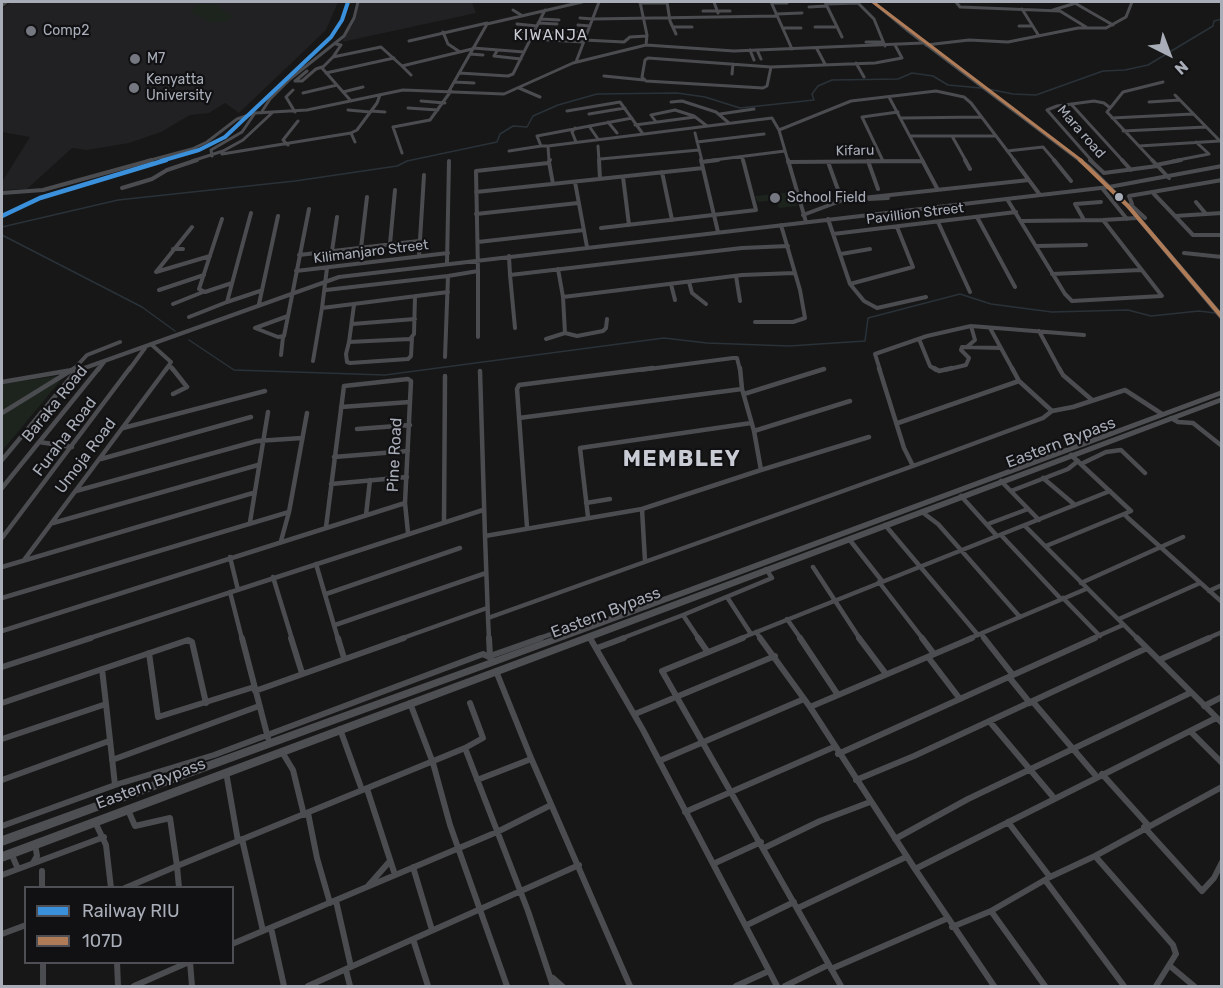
<!DOCTYPE html>
<style>
body{margin:0}
#map{position:relative;width:1223px;height:988px;overflow:hidden;background:#171717;font-family:Rubik,sans-serif}
canvas{display:block}
.frame{position:absolute;inset:0;border:3px solid #a8adb8;pointer-events:none}
.legend{position:absolute;left:24px;top:886px;width:210px;height:78px;box-sizing:border-box;background:#111113;border:2px solid #4d4f55;margin:0;padding:8px 10px;list-style:none;font-size:18px;color:#a8adb8}
.legend li{display:flex;align-items:center;gap:12px;height:30px}
.legend b{width:30px;border:2px solid #4d4f55}
.north{position:absolute;left:1139px;top:24px;width:60px;height:60px;-webkit-text-stroke:4px #111113;paint-order:stroke;rotate:138deg;font-size:16px;font-weight:700;line-height:24px;text-align:center;color:#a8adb8}
.north::after{content:'';display:block;margin:auto;width:21px;height:27px;background:#a8adb8;clip-path:polygon(50% 0,100% 100%,50% 72%,0 100%)}
</style>
<div id="map">
<canvas width="1223" height="988"></canvas>
<div class="frame"></div>
<ul class="legend">
<li><b style="height:8px;background:#3a90db"></b>Railway RIU</li>
<li><b style="height:8px;background:#b07c57"></b>107D</li>
</ul>
<div class="north">N</div>
</div>
<script>
const ctx = document.querySelector('canvas').getContext('2d');
ctx.lineJoin = 'round';
function paint(path, color) { ctx.fillStyle = color; ctx.fill(path, 'evenodd'); }
const poly = rows => new Path2D(rows.map(r => 'M' + r).join(''));
function strokePath(path, color, width, dash) { ctx.strokeStyle = color; ctx.lineWidth = width; ctx.lineCap = dash ? 'butt' : 'round'; ctx.setLineDash(dash || []); ctx.stroke(path); }
function write(font, color, halo, rows, align = 'center') {
  ctx.font = font + ' Rubik,sans-serif'; ctx.lineWidth = 4.5; ctx.setLineDash([]); ctx.textBaseline = 'middle'; ctx.strokeStyle = halo; ctx.fillStyle = color; for (const [text, x, y, turn = 0] of rows) {
    ctx.save(); ctx.translate(x, y); ctx.rotate((+turn || 0) * Math.PI / 180); ctx.textAlign = isNaN(turn) ? turn : align; if (halo) ctx.strokeText(text, 0, 0); ctx.fillText(text, 0, 0); ctx.restore();
  }
}
paint(poly([
 [11,2,338,2,326,30,239,113,225,103,209,113,190,115,161,132,129,143,87,150,72,148,27,189,2,190,2,182,30,137,2,132,2,9],
 [358,2,472,2,476,13,342,42,353,21]
]), '#212123');
paint(poly([
 [200,4,216,5,234,17,228,21,212,23,192,13,193,8],
 [792,192,797,206,779,208,776,200,758,202,755,196],
 [65,375,2,451,2,384]
]), '#1d241e');
strokePath(poly([
 [988,89,1013,94,1036,95,1103,71,1125,70,1148,65,1213,26,1214,21,1222,19],
 [2,227,118,200,295,181,397,166,407,161,497,142,500,134,513,126,527,127,533,116,558,105,597,94,677,93,705,97,740,108,814,100,812,94,818,86,832,80,898,79,912,73,933,76,948,85,981,88],
 [2,235,142,307,175,331],
 [189,340,234,370,385,375,664,338,707,343,789,346,865,341,868,318,960,294,991,304,1052,312,1128,310,1151,316,1199,311,1215,313]
]), '#2a3239', 1.5);
strokePath(poly([
 [640,2,647,35,646,45],
 [667,2,670,21,676,34],
 [714,2,718,13],
 [771,2,792,49],
 [825,2,842,37],
 [857,2,874,19,885,46],
 [956,2,960,7,1060,11,1086,27],
 [1073,2,1113,25],
 [640,3,667,3],
 [772,3,787,3],
 [826,4,859,3],
 [809,7,827,6],
 [1022,9,1039,36],
 [513,10,521,15],
 [1053,10,1076,3],
 [703,11,730,11],
 [776,14,802,13],
 [580,18,593,19],
 [541,19,559,20],
 [592,19,777,16],
 [538,23,557,24],
 [517,24,537,26],
 [578,25,590,26],
 [1019,26,1032,26],
 [674,27,692,27],
 [815,27,837,27],
 [783,28,801,28],
 [514,31,554,33],
 [443,32,448,44,460,52],
 [571,32,587,33],
 [531,39,583,42],
 [584,40,624,42,630,37,647,36],
 [409,41,487,23],
 [866,42,882,42],
 [926,45,969,40,1008,42,1078,28,1106,28,1126,17,1132,2],
 [473,48,524,52],
 [817,49,825,64],
 [750,50,754,60],
 [757,50,761,59],
 [497,51,494,56,521,59],
 [470,54,483,55],
 [333,57,341,45,336,44],
 [648,58,771,67,767,86,763,88,646,81,642,77,645,60,648,58],
 [576,62,599,2],
 [856,63,864,77],
 [402,66,411,75],
 [771,67,875,63,902,58,895,45],
 [307,71,295,81,302,81,316,69,322,67],
 [326,73,394,58],
 [459,73,508,76,513,74,545,10],
 [732,74,733,64],
 [604,76,644,80],
 [454,82,474,83],
 [519,88,540,97],
 [293,90,286,97,295,112],
 [449,91,487,24,582,2],
 [343,92,363,87],
 [303,93,337,85],
 [889,97,923,161],
 [351,101,322,68,333,57,381,47,402,66,472,49],
 [421,101,445,103],
 [671,102,682,101,716,112,729,123],
 [1149,102,1180,100],
 [1071,104,1123,161],
 [408,108,438,110],
 [348,110,370,112],
 [371,111,385,112],
 [567,111,620,102,643,134],
 [261,113,270,99,290,79,344,36,354,18,358,2],
 [589,114,625,108],
 [720,114,754,109],
 [902,118,981,117],
 [1112,118,1193,114],
 [608,122,617,133],
 [656,122,651,115,675,110,694,116,707,126],
 [635,125,695,117],
 [589,126,598,139],
 [575,128,572,132,576,142],
 [779,130,851,101,936,91,964,97,971,103,1015,161],
 [1123,131,1206,127],
 [351,133,355,142],
 [695,133,702,161],
 [911,136,995,136],
 [952,136,966,161],
 [697,142,764,134],
 [288,145,283,140,298,121],
 [547,146,541,146,537,136,632,118],
 [598,146,599,161],
 [1139,146,1220,141,1175,95],
 [509,151,541,146],
 [1007,151,1043,147,1055,161],
 [402,153,393,127,430,120,451,91],
 [222,154,351,133,357,130,377,103,380,95],
 [212,156,211,150,242,132,255,113],
 [742,157,743,161],
 [600,159,699,150],
 [147,161,192,149,207,142,237,119,255,113,307,110,403,90,504,94,573,63,646,45,734,51,923,43],
 [192,161,223,151,243,140,273,112],
 [549,161,548,146,772,118,779,130,788,161],
 [706,161,785,151],
 [867,161,922,161],
 [883,161,862,117,898,112],
 [1092,161,1047,110,1057,106,1094,101,1104,103,1109,107],
 [1153,161,1107,112,1123,92,1163,82],
 [1173,161,1209,154,1196,142]
]), '#4b4c50', 3);
strokePath(poly([
 [599,160,600,179],
 [701,160,718,232],
 [788,160,806,222],
 [922,160,938,190],
 [965,160,970,169],
 [1014,160,1040,195],
 [1054,160,1071,181],
 [1090,160,1104,173,1157,166],
 [1122,160,1131,170],
 [1152,160,1169,178],
 [868,161,878,189],
 [549,162,553,184],
 [702,162,718,160],
 [788,162,922,161],
 [828,162,841,198,844,200,1029,180],
 [1156,165,1181,160],
 [662,172,672,220],
 [623,177,629,225],
 [575,182,587,247],
 [122,188,152,179,167,170,197,160],
 [1102,188,1127,219],
 [476,192,703,168],
 [2,193,43,190,152,160],
 [1154,194,1175,216],
 [869,199,888,198],
 [1007,199,1065,294,1072,301,1162,296,1103,220,1137,218],
 [1196,202,1206,214,1175,216,1193,235,1222,235],
 [1131,205,1145,218],
 [1128,206,1132,204,1129,196,1222,180],
 [476,214,578,203],
 [1206,214,1222,213],
 [803,215,843,200],
 [977,217,1015,287],
 [222,219,199,289,205,292,232,283],
 [828,219,850,284,864,301,877,308,926,297],
 [1084,220,1075,204,1101,202],
 [1022,221,1103,220],
 [938,222,970,292],
 [192,227,156,272,210,256],
 [601,228,756,210,743,160],
 [833,234,1016,212],
 [478,242,584,230],
 [390,244,395,190],
 [1037,246,1086,245],
 [361,248,367,197],
 [173,249,183,249],
 [332,251,337,217],
 [1184,253,1222,257],
 [841,254,870,249],
 [299,255,419,241],
 [419,256,424,175],
 [509,256,510,275,742,248,788,246],
 [447,263,449,161],
 [558,269,563,297,742,275,794,273],
 [296,271,448,253],
 [478,271,478,337],
 [1052,274,1141,270],
 [510,275,515,328],
 [736,276,740,301],
 [689,282,692,293,706,304],
 [671,284,675,300],
 [850,284,913,267,897,227],
 [159,290,204,275],
 [326,290,448,276],
 [227,302,260,291],
 [173,304,203,292],
 [259,304,278,216],
 [354,305,349,342,410,339,414,334,415,296],
 [322,308,327,268],
 [288,316,284,336,278,337,255,328,288,316],
 [288,316,309,209],
 [189,317,227,302,251,213],
 [755,322,793,322,805,318,800,290,781,225],
 [352,324,415,319],
 [990,328,1013,370],
 [1039,331,1060,370],
 [565,333,577,336,603,331,606,328,607,319],
 [546,339,565,333,563,297],
 [919,339,930,366,936,370],
 [349,342,346,354,347,362,350,363,408,359,411,356,412,338],
 [152,345,171,362,169,365,173,370],
 [968,346,975,340,971,326,1084,335],
 [281,355,283,337],
 [445,357,448,276,478,271,476,171,548,163,550,160],
 [313,361,322,308,448,292],
 [73,370,87,355,120,342],
 [79,370,339,277,1109,187,1222,166],
 [98,370,104,362],
 [129,370,145,348],
 [166,370,169,365],
 [641,370,733,358,737,358,740,370],
 [880,370,875,354,927,336,971,326],
 [945,370,966,365,969,358,961,350,962,347,1001,348]
]), '#4b4c50', 4);
strokePath(poly([
 [172,368,187,387,173,394],
 [740,368,742,389],
 [879,368,904,448,913,466],
 [934,368,939,371,952,368],
 [1012,368,1019,381,1052,411],
 [1059,368,1063,375,1092,400],
 [480,371,485,536],
 [2,382,84,368],
 [744,394,824,369],
 [341,407,410,402],
 [2,413,75,368],
 [519,418,742,389,754,431],
 [1171,418,1178,422,1193,423,1222,446],
 [898,423,1019,381],
 [123,428,265,391],
 [357,429,410,425],
 [39,442,72,447],
 [1071,455,1131,511,1124,514,1128,518,1222,602],
 [334,457,408,451],
 [101,459,251,417],
 [2,460,76,371],
 [1081,464,1106,452,1121,450,1145,473],
 [761,470,869,437],
 [1043,478,1075,505],
 [1001,481,1039,520],
 [331,484,407,477],
 [2,488,99,368],
 [76,491,257,441,302,438],
 [1011,491,1068,469,1078,461],
 [961,496,997,536],
 [586,503,610,499],
 [922,512,938,524,1020,617],
 [366,515,370,480],
 [588,517,580,448,751,423],
 [444,521,445,376],
 [250,522,268,412],
 [53,523,258,465],
 [988,524,1028,509],
 [885,525,978,635],
 [1025,526,1138,639],
 [326,527,344,386,408,379,411,381,405,503,408,533],
 [527,527,517,389,519,385,653,368],
 [1001,535,1061,599],
 [2,538,130,368],
 [849,539,882,581],
 [281,541,289,512,307,413],
 [1046,546,1124,514],
 [230,557,238,590],
 [24,560,167,368],
 [645,561,642,509,761,470,754,431,850,401],
 [316,564,338,639],
 [2,567,253,493],
 [813,567,860,639],
 [273,577,292,639],
 [879,582,923,639],
 [1081,583,1183,537],
 [1209,591,1222,585],
 [230,592,242,639],
 [326,594,460,548],
 [727,597,751,634],
 [2,598,289,512],
 [1063,598,1100,636],
 [683,615,772,578,766,569],
 [488,618,485,536,642,509],
 [787,619,801,639],
 [1119,619,1200,583],
 [335,625,486,573],
 [2,631,405,503],
 [756,632,761,639],
 [981,634,985,639],
 [589,636,591,639],
 [87,639,483,510],
 [400,639,487,608],
 [489,639,488,618,913,466,1043,418,1052,411,1073,407,1125,390,1162,414],
 [537,639,581,624,585,628],
 [620,639,683,615,699,639],
 [739,639,1110,491],
 [968,639,1086,589],
 [1091,639,1123,625],
 [1206,639,1222,632]
]), '#4b4c50', 4.5);
strokePath(poly([
 [242,638,268,738],
 [291,638,302,673],
 [338,638,344,658],
 [489,638,490,656,541,638],
 [590,638,643,730,777,986],
 [698,638,707,651],
 [743,638,662,671,841,986],
 [760,638,810,707,915,869],
 [800,638,838,695],
 [859,638,886,674],
 [922,638,934,654],
 [984,638,1013,675],
 [1137,638,1222,723],
 [597,648,624,638],
 [149,653,158,717,254,687],
 [928,657,960,699],
 [1159,660,1209,638],
 [2,667,91,638],
 [102,669,106,704],
 [496,671,531,758,630,986],
 [1009,677,1030,703],
 [255,691,404,638],
 [1033,702,1097,777],
 [2,703,188,640,192,642,206,703],
 [410,703,433,763,450,825,507,986],
 [1204,706,1222,697],
 [810,707,972,638],
 [635,714,775,656],
 [990,722,1054,798],
 [340,729,362,790],
 [1190,731,1222,763],
 [2,739,106,704,115,785],
 [465,748,483,738,470,703],
 [282,752,293,770,304,815],
 [838,754,1095,638],
 [112,760,259,706],
 [659,761,804,699],
 [226,772,238,841],
 [1102,774,1148,825],
 [2,780,109,741],
 [477,780,531,759],
 [856,780,914,756,1147,648],
 [367,789,395,875],
 [685,812,834,747],
 [308,813,317,858,330,903],
 [95,822,106,845,111,888],
 [1008,822,1050,877],
 [2,826,115,785,214,755,483,654,491,658],
 [1144,827,1202,891,1214,878,1222,862],
 [242,839,263,931],
 [895,839,968,799,1190,693],
 [764,848,820,821,870,802],
 [11,853,18,869],
 [1095,856,1173,945,1176,954,1156,986],
 [33,863,37,856,35,844],
 [713,864,761,842],
 [413,867,432,930],
 [42,871,42,888],
 [2,875,104,837],
 [1045,880,1124,986],
 [368,886,390,861],
 [125,888,177,866,170,818,135,826,128,810],
 [179,888,177,866,465,748,528,911,553,986],
 [336,901,351,967],
 [798,908,906,857],
 [991,911,1045,986],
 [747,925,794,902],
 [952,927,991,911,1050,877,1095,856,1222,787],
 [271,928,284,986],
 [2,934,26,925],
 [413,939,428,986],
 [232,944,497,832,551,805],
 [43,962,43,986],
 [117,962,118,986],
 [190,962,192,986],
 [1170,966,1194,986],
 [831,969,946,919],
 [346,970,350,986],
 [553,978,562,986],
 [134,986,189,962],
 [308,986,579,865],
 [736,986,769,971],
 [785,986,828,965],
 [994,986,915,869,1216,718]
]), '#4b4c50', 6);
strokePath(poly([
 [2,5,6,2]
]), '#4a4a4e', 4);
paint(poly([
 [871,2,875,2,909,30,1091,166,1130,205,1222,313,1222,320,1220,319,1126,207,1087,168,907,32,871,2],
 [1222,390,1222,395,691,593,2,846,2,836,685,589,1222,390],
 [1222,397,1222,402,2,862,2,852,1222,397]
]), '#4d4f52');
strokePath(poly([
 [873,2,1082,161]
]), '#b07c57', 3);
strokePath(poly([
 [1080,160,1128,206,1222,317]
]), '#b07c57', 4);
strokePath(poly([
 [161,161,199,150,225,137,331,37,342,20,348,2]
]), '#3a90db', 4);
strokePath(poly([
 [2,216,40,198,166,160]
]), '#3a90db', 4.5);
for (const [x, y, r, color] of [
 [31,31,6,"#757880"],
 [135,59,6,"#757880"],
 [134,88,6,"#757880"],
 [1119,197,5,"#a8adb8"],
 [775,198,6,"#757880"]
]) { const dot = new Path2D(); dot.arc(x, y, r, 0, 2 * Math.PI); ctx.fillStyle = color; ctx.fill(dot); strokePath(dot, '#111113', 2); }
write('14px', '#a8adb8', '#111113', [
 ["Comp2",43,31],
 ["M7",147,59],
 ["Kenyatta",146,80],
 ["University",146,96],
 ["School Field",787,198]
], 'left');
write('14px', '#a8adb8', '#111113', [
 ["Mara road",1081,132,49],
 ["Kifaru",855,151,-1],
 ["Pavillion Street",915,214,-7],
 ["Kilimanjaro Street",371,252,-7]
]);
ctx.letterSpacing = '1.5px';
write('15px', '#c9ccd4', '#111113', [
 ["KIWANJA",551,36]
]);
ctx.letterSpacing = '0px';
write('16px', '#a8adb8', '#111113', [
 ["Baraka Road",55,404,-51],
 ["Furaha Road",65,437,-53],
 ["Eastern Bypass",1061,443,-21],
 ["Pine Road",395,455,-87],
 ["Umoja Road",86,456,-53],
 ["Eastern Bypass",606,613,-21],
 ["Eastern Bypass",151,784,-21]
]);
ctx.letterSpacing = '1.5px';
write('bold 22px', '#c9ccd4', '#111113', [
 ["MEMBLEY",682,460]
]);
ctx.letterSpacing = '0px';
</script>
